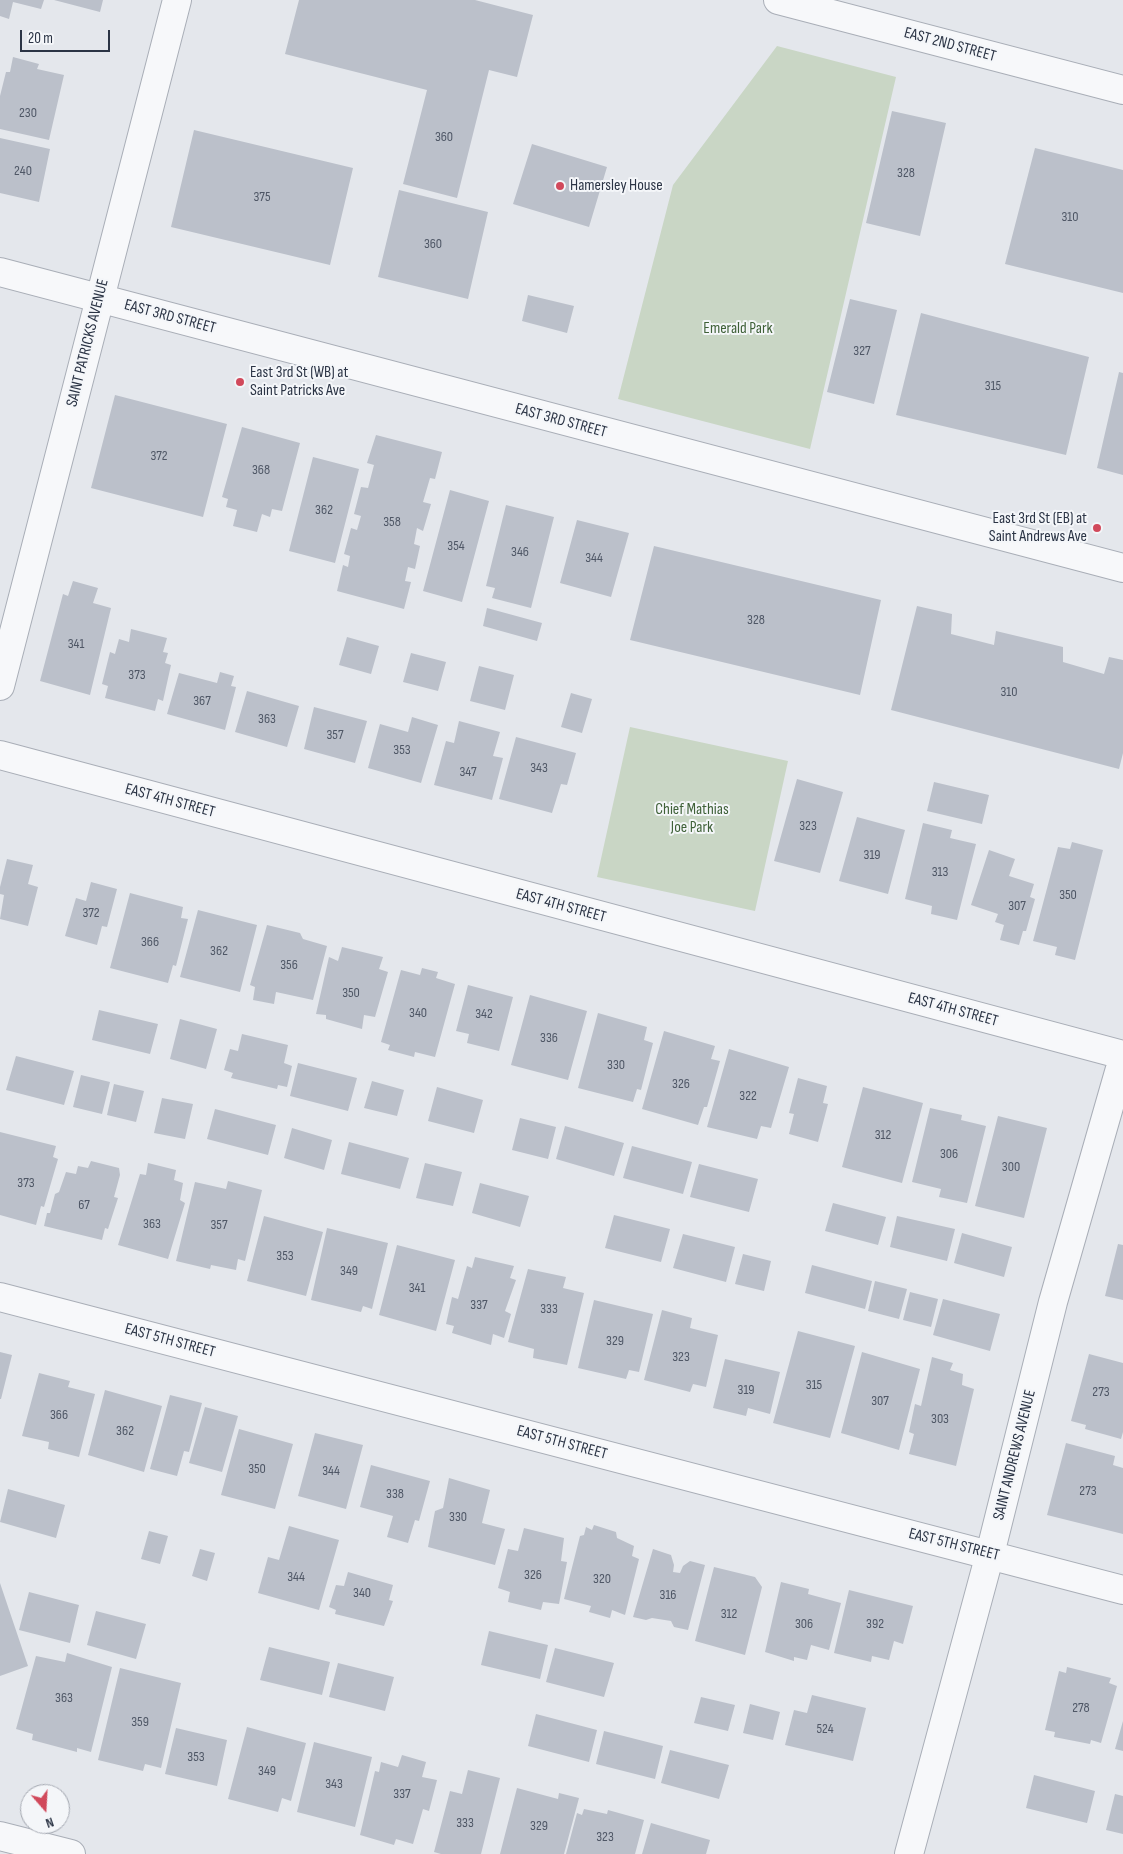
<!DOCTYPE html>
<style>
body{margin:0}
#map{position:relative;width:1123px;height:1854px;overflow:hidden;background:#e4e7ec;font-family:"Sofia Sans Condensed",sans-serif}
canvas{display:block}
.north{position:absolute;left:20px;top:1784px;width:50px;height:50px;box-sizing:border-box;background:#f4f6f9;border:1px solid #a4a8b1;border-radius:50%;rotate:161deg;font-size:14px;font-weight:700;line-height:20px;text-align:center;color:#2b3445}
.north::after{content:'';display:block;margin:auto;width:18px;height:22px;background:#d1495b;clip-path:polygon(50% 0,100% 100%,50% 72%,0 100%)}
.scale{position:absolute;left:20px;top:30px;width:90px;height:22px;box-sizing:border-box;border:2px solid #2b3445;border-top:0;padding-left:6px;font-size:15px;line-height:18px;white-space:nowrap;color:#2b3445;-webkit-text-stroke:4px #f4f6f9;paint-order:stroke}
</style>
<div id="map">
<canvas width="1123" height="1854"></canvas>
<div class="north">N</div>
<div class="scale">20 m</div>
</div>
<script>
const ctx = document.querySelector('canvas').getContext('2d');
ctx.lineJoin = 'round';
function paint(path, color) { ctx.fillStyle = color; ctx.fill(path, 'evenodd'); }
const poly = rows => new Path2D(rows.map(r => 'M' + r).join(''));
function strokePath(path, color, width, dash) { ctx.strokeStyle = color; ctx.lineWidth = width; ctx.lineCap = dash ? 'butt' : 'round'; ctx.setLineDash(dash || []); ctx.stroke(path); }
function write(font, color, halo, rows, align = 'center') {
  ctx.font = font + ' "Sofia Sans Condensed",sans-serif'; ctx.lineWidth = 4; ctx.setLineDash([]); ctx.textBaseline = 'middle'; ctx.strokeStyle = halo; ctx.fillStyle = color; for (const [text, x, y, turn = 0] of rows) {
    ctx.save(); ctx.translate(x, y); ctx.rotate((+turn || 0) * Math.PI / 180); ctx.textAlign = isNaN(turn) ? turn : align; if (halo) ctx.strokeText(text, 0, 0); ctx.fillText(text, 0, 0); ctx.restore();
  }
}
paint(poly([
 [777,46,896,77,810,449,618,399,673,185],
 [630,727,788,761,755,911,597,877]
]), '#c9d6c5');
paint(poly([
 [0,0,44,0,41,9,13,2,9,19,0,16],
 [54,0,103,0,100,12],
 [299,0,475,0,533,15,517,77,489,70,457,198,403,184,427,90,285,54],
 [13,57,39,64,37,69,64,75,49,140,0,129,0,96,6,72,10,72],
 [892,111,946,123,920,236,866,223],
 [194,130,353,168,330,265,171,227],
 [0,138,50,149,39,202,0,193],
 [532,144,607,167,589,227,513,204],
 [1035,148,1123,170,1123,293,1005,264],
 [399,190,488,212,468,299,378,277],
 [528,295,574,306,567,333,522,321],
 [850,299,897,310,874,404,827,392],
 [921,313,1089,357,1066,455,896,415],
 [1119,372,1123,373,1123,475,1097,468],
 [115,395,227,424,203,517,91,488],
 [242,427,300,443,282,511,272,509,270,517,262,514,257,532,233,526,237,510,226,507,228,499,222,497],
 [376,435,442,452,435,479,430,478,423,502,431,504,423,531,417,528,414,544,420,546,415,569,408,567,405,581,411,582,404,609,337,591,343,565,348,567,350,556,344,554,351,528,357,530,361,516,354,514,361,487,368,488,374,465,367,463],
 [313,457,359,469,335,563,289,551],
 [450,490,489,501,462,602,423,591],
 [506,505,554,517,531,608,492,598,495,588,486,586],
 [577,520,629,533,611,597,560,583],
 [654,546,881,600,860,695,630,640],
 [73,581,98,588,93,603,111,608,90,695,40,681,63,594,68,596],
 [917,606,952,614,951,634,994,645,996,631,1063,647,1063,662,1104,674,1109,657,1123,660,1123,753,1119,769,891,710],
 [487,608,542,623,537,641,483,626],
 [131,629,167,638,163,652,168,653,165,663,171,665,163,701,158,699,155,711,105,698,108,686,102,684,110,652,115,654,119,639,129,642],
 [347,637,379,646,371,674,339,665],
 [411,653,446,662,438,691,403,682],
 [479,666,514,675,505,710,470,701],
 [220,672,234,676,231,686,236,687,225,730,167,714,179,673,217,683],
 [247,691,299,706,287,747,235,732],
 [571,693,592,699,582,733,561,727],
 [314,707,367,721,355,763,304,749],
 [412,717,438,725,421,783,368,768,380,724,408,732],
 [459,721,500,732,493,756,503,758,492,800,434,785,446,741,454,743],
 [516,737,576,753,567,785,561,784,552,813,499,799],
 [797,779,843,792,820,873,774,861],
 [934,782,989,795,982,824,927,811],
 [857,817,905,830,888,894,839,881],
 [923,823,952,830,950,838,976,844,957,920,931,914,932,906,905,899],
 [1072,842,1103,850,1075,960,1055,955,1057,947,1033,941,1058,847,1070,849],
 [989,850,1015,859,1009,876,1034,884,1030,897,1035,899,1026,931,1023,931,1019,945,1000,940,1004,925,995,922,998,914,971,905],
 [7,859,33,865,28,884,38,887,28,926,0,919,4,895,0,894,0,887],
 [91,882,117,889,107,927,102,926,97,945,65,936,76,898,86,901],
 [130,893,183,907,181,918,188,919,176,966,173,965,168,983,110,968],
 [198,910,257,925,240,992,180,977],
 [267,925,300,933,303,939,327,946,313,1000,276,992,274,1004,253,1000,255,987,250,985],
 [342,947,383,957,379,969,388,972,375,1017,364,1015,362,1029,326,1019,326,1015,316,1014,329,957,338,961],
 [422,968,438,972,436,978,455,984,435,1057,415,1052,414,1057,388,1050,390,1045,381,1042,401,970,420,975],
 [468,985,513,997,499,1051,467,1043,469,1034,456,1031],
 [530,995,587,1011,568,1080,511,1065],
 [99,1010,158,1024,150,1054,92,1040],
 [598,1013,647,1027,644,1040,653,1043,641,1090,637,1089,633,1102,578,1088],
 [180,1019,217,1029,206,1069,170,1059],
 [664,1031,715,1046,711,1059,720,1061,707,1107,704,1107,698,1125,642,1109],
 [242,1034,288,1045,284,1063,292,1066,287,1087,278,1085,277,1089,231,1078,233,1073,224,1070,230,1049,238,1051],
 [729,1049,789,1067,771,1128,761,1126,757,1139,707,1127],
 [16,1056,74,1071,64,1105,6,1090],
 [298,1063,357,1078,348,1111,290,1096],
 [81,1075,110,1082,102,1114,73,1107],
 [798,1078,827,1086,823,1103,828,1104,818,1142,789,1134,794,1114,789,1113],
 [372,1081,404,1090,397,1116,364,1108],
 [114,1084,144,1091,136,1122,107,1115],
 [437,1087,483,1100,474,1133,428,1121],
 [863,1087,923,1103,902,1183,842,1167],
 [162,1098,193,1104,185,1139,154,1133],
 [930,1108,962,1115,961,1120,986,1126,967,1203,939,1197,941,1189,912,1182],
 [215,1109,276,1125,268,1155,207,1139],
 [998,1116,1047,1128,1024,1218,975,1206],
 [520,1118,556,1127,548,1159,512,1150],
 [565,1126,624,1143,614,1176,556,1159],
 [292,1128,332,1140,324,1170,284,1158],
 [0,1132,56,1146,53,1157,58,1159,44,1207,41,1206,36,1225,0,1215],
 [349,1142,409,1158,400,1189,341,1174],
 [632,1146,692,1162,683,1194,623,1178],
 [91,1161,119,1168,120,1175,114,1197,118,1198,108,1229,105,1228,102,1240,44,1226,47,1213,50,1213,55,1194,59,1192,66,1172,76,1174,78,1166,88,1168],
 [148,1163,176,1170,174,1180,183,1183,180,1200,185,1203,168,1259,118,1245,140,1174,146,1175],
 [425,1163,462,1172,453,1206,416,1198],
 [699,1164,758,1179,749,1212,690,1197],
 [228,1181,262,1190,245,1261,238,1259,236,1270,211,1265,210,1269,176,1261,195,1182,226,1189],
 [480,1183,529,1196,520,1227,472,1213],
 [833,1203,886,1217,878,1245,825,1231],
 [614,1215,670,1229,661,1262,605,1248],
 [264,1216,323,1232,306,1296,247,1281],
 [897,1216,955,1229,947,1261,890,1247],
 [327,1228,388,1243,372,1309,363,1306,361,1312,311,1300],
 [962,1233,1012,1247,1004,1277,954,1263],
 [683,1234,735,1247,726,1282,673,1268],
 [1118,1244,1123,1245,1123,1300,1105,1296],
 [397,1245,455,1260,436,1331,379,1315],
 [743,1254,771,1261,764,1291,735,1284],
 [475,1257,514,1266,510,1278,516,1280,505,1311,511,1314,504,1338,493,1334,491,1345,452,1333,454,1326,446,1324,452,1297,458,1299,467,1266,472,1268],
 [812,1265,872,1281,865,1309,805,1293],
 [528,1269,566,1277,563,1288,584,1293,567,1365,533,1358,534,1349,508,1342],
 [875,1281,907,1289,899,1319,868,1311],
 [910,1292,938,1299,931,1327,903,1320],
 [943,1299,1000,1314,990,1351,933,1335],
 [594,1300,653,1314,639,1372,629,1370,626,1379,578,1368],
 [662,1310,692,1318,690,1328,718,1335,706,1387,693,1384,690,1392,644,1380],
 [798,1331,855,1346,830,1438,773,1423],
 [0,1352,12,1355,1,1399,0,1399],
 [862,1352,920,1369,899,1450,841,1433],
 [1089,1354,1123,1363,1123,1432,1121,1439,1085,1429,1086,1425,1071,1421],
 [932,1357,953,1363,950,1370,963,1374,962,1385,974,1389,956,1466,909,1454,914,1434,909,1432,915,1404,921,1406],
 [725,1359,780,1372,770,1414,748,1408,746,1416,713,1408],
 [39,1373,70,1381,68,1387,95,1394,79,1457,48,1449,49,1442,22,1436],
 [105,1390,162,1406,144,1472,88,1455],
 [170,1395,202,1403,189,1452,184,1451,177,1476,150,1469],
 [205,1407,238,1416,222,1472,189,1463],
 [239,1429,293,1444,275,1509,221,1495],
 [315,1433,363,1445,346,1509,298,1496],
 [1066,1443,1115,1456,1113,1465,1123,1468,1123,1534,1047,1515],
 [371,1465,430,1481,419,1521,415,1520,408,1543,387,1537,393,1516,360,1507],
 [449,1478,490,1490,482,1523,505,1529,495,1565,428,1547,435,1511,443,1508],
 [8,1489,65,1505,56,1538,0,1522],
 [594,1525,616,1532,617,1538,634,1546,632,1556,639,1559,625,1615,612,1610,610,1618,589,1612,591,1606,564,1599,580,1536,584,1535,586,1527,592,1530],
 [289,1526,339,1540,319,1610,258,1593,268,1557,279,1560],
 [524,1528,564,1538,561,1561,567,1562,559,1604,543,1602,541,1610,508,1602,510,1592,498,1588,508,1549,518,1551],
 [149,1531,168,1536,160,1564,141,1559],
 [200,1549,215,1553,207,1581,192,1576],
 [653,1549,671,1555,674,1565,673,1572,680,1573,683,1566,690,1561,705,1565,688,1630,674,1627,671,1621,652,1618,646,1620,633,1617],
 [714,1567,755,1577,762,1587,745,1655,695,1641],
 [348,1572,393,1585,389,1600,393,1601,384,1626,335,1614,336,1610,329,1607,336,1585,344,1586],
 [781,1582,809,1589,808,1594,841,1603,829,1650,811,1645,807,1660,794,1657,794,1661,765,1652],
 [0,1583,28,1666,0,1676],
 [849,1590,913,1606,903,1644,894,1641,889,1660,872,1656,871,1662,834,1653],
 [29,1592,79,1605,70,1643,19,1630],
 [96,1611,146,1624,136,1659,87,1645],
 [489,1631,548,1645,540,1679,481,1665],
 [269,1647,330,1662,322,1695,260,1680],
 [555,1648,614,1663,604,1697,546,1682],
 [67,1653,112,1667,91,1752,77,1748,77,1752,32,1740,33,1734,16,1729,36,1656,65,1662],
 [338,1663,394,1677,385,1711,329,1697],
 [1067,1667,1111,1678,1109,1683,1117,1686,1101,1743,1091,1740,1090,1744,1054,1737,1055,1732,1045,1730,1059,1671,1066,1673],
 [120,1668,181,1683,161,1768,145,1764,143,1771,98,1760],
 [812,1695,866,1708,853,1761,785,1745,794,1710,807,1713],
 [701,1697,735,1705,728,1731,694,1723],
 [750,1704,780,1712,773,1740,743,1733],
 [536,1714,597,1730,589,1762,528,1746],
 [1123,1721,1123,1751,1115,1749],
 [247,1727,306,1743,291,1801,282,1798,278,1812,228,1799],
 [176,1728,227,1740,217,1786,165,1774],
 [604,1731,663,1746,655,1779,596,1764],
 [314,1742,372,1757,355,1827,297,1812],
 [670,1750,729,1765,719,1799,661,1783],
 [402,1755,426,1762,422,1777,437,1780,429,1811,423,1809,413,1844,396,1839,394,1845,360,1835,375,1771,379,1772,381,1762,398,1767],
 [468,1770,500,1778,481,1854,441,1854,434,1852,450,1791,462,1794],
 [1034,1775,1095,1791,1087,1823,1026,1808],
 [517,1788,558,1799,559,1793,579,1798,564,1854,500,1854],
 [1115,1794,1123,1796,1123,1834,1106,1830],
 [584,1809,607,1814,608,1810,644,1820,635,1854,566,1854,577,1813,582,1815],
 [651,1823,710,1840,706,1854,642,1854]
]), '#bbc0ca');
const minor = poly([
 [778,0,1123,90],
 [0,686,177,0],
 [0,755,1123,1055],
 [0,1297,1123,1590],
 [0,1836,71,1854],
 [909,1854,990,1554,1053,1302,1123,1058]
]);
const tertiary = poly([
 [0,272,1123,568]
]);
strokePath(minor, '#a9aeb7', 30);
strokePath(tertiary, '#a9aeb7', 30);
strokePath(minor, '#f7f8fa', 28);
strokePath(tertiary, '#f7f8fa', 28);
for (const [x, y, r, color] of [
 [560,186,5,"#d1495b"],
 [240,382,5,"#d1495b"],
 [1097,528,5,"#d1495b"]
]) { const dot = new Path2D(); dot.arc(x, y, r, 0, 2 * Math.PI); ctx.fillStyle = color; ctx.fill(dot); strokePath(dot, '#f4f6f9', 2); }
write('14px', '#4f5766', null, [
 ["230",28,113],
 ["360",444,137],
 ["240",23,171],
 ["328",906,173],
 ["375",262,197],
 ["310",1070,217],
 ["360",433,244],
 ["327",862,351],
 ["315",993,386],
 ["372",159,456],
 ["368",261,470],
 ["362",324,510],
 ["358",392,522],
 ["354",456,546],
 ["346",520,552],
 ["344",594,558],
 ["328",756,620],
 ["341",76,644],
 ["373",137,675],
 ["310",1009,692],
 ["367",202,701],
 ["363",267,719],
 ["357",335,735],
 ["353",402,750],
 ["343",539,768],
 ["347",468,772],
 ["323",808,826],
 ["319",872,855],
 ["313",940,872],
 ["350",1068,895],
 ["307",1017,906],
 ["372",91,913],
 ["366",150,942],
 ["362",219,951],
 ["356",289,965],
 ["350",351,993],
 ["340",418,1013],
 ["342",484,1014],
 ["336",549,1038],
 ["330",616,1065],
 ["326",681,1084],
 ["322",748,1096],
 ["312",883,1135],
 ["306",949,1154],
 ["300",1011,1167],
 ["373",26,1183],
 ["67",84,1205],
 ["363",152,1224],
 ["357",219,1225],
 ["353",285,1256],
 ["349",349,1271],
 ["341",417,1288],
 ["337",479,1305],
 ["333",549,1309],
 ["329",615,1341],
 ["323",681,1357],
 ["315",814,1385],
 ["319",746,1390],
 ["273",1101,1392],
 ["307",880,1401],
 ["366",59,1415],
 ["303",940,1419],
 ["362",125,1431],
 ["350",257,1469],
 ["344",331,1471],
 ["273",1088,1491],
 ["338",395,1494],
 ["330",458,1517],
 ["326",533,1575],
 ["344",296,1577],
 ["320",602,1579],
 ["340",362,1593],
 ["316",668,1595],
 ["312",729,1614],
 ["306",804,1624],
 ["392",875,1624],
 ["363",64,1698],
 ["278",1081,1708],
 ["359",140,1722],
 ["524",825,1729],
 ["353",196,1757],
 ["349",267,1771],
 ["343",334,1784],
 ["337",402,1794],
 ["333",465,1823],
 ["329",539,1826],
 ["323",605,1837]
]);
write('16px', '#2b3445', '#f4f6f9', [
 ["EAST 2ND STREET",950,45,15],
 ["EAST 3RD STREET",170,317,15],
 ["SAINT PATRICKS AVENUE",88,343,-76],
 ["EAST 3RD STREET",561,421,15],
 ["EAST 4TH STREET",170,801,15],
 ["EAST 4TH STREET",561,906,15],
 ["EAST 4TH STREET",953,1010,15],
 ["EAST 5TH STREET",170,1341,15],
 ["EAST 5TH STREET",562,1443,15],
 ["SAINT ANDREWS AVENUE",1015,1455,-76],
 ["EAST 5TH STREET",954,1545,14]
]);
write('16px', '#2b3445', '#f4f6f9', [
 ["Hamersley House",570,186],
 ["East 3rd St (WB) at",250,373],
 ["Saint Patricks Ave",250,391],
 ["East 3rd St (EB) at",1087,519,"right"],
 ["Saint Andrews Ave",1087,537,"right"]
], 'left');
write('16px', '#3f6138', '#f4f6f9', [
 ["Emerald Park",738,329],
 ["Chief Mathias",692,810],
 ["Joe Park",692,828]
]);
</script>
